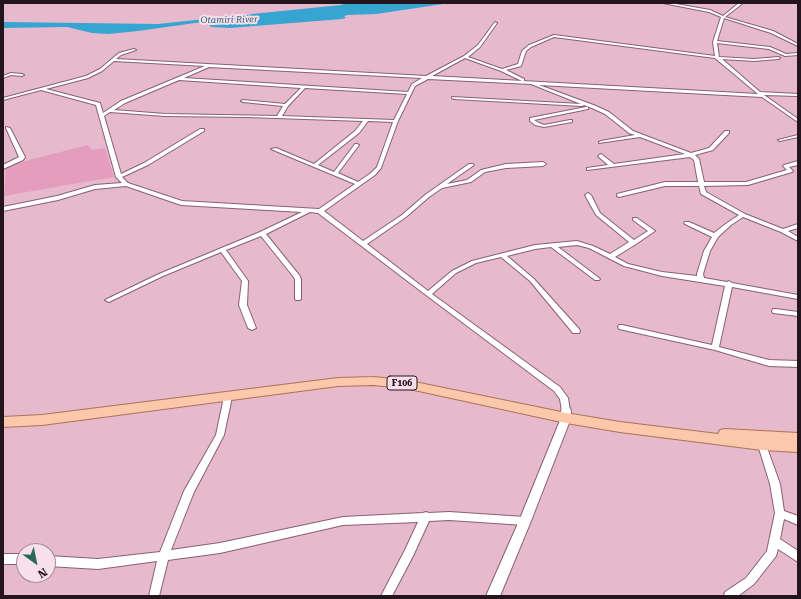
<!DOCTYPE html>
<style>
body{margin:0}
#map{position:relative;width:801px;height:599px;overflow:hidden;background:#e6b9cc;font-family:"Roboto Serif",serif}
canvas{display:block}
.frame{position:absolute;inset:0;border:4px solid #24141c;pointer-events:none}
.north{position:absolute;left:16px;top:543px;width:40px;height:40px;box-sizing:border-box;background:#f8e0ea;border:1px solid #a38e98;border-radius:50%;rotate:147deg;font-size:11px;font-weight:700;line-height:16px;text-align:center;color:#24141c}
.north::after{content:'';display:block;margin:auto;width:14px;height:18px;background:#2a6955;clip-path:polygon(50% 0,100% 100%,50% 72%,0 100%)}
</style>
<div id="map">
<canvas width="801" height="599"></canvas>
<div class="frame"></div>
<div class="north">N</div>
</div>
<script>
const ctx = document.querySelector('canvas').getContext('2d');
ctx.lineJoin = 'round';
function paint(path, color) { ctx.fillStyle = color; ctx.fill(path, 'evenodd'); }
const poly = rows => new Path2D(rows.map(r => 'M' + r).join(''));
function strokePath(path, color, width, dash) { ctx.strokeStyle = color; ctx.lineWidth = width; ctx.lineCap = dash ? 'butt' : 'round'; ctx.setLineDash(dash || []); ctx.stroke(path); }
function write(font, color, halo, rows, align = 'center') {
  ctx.font = font + ' "Roboto Serif",serif'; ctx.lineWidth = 4; ctx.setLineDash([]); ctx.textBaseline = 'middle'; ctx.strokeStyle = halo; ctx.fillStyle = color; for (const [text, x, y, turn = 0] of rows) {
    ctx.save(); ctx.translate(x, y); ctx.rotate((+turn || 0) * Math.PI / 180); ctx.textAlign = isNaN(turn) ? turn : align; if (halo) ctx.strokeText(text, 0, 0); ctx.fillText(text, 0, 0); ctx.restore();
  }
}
paint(poly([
 [88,145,92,150,105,148,114,177,4,196,6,166]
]), '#e59dbe');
paint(poly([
 [347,3,450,3,376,14,348,15,344,16,346,18,342,19,230,28,211,27,208,23,202,22,138,31,108,34,92,33,67,27,3,28,3,22,158,24,205,19,230,19,252,14,341,5]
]), '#36a5d2');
const minor = poly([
 [663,3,670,3,710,10,723,16,739,3,743,3,725,17,773,31,798,44,798,46,771,33,724,18,717,41,770,47,786,54,798,53,798,55,785,56,769,49,717,43,719,57,754,59,779,57,780,58,778,59,754,61,722,59,760,92,798,94,798,96,764,95,798,119,798,122,762,97,539,85,596,106,609,112,633,131,691,153,709,148,725,131,729,131,729,133,713,150,695,155,699,159,704,182,746,182,787,170,783,166,784,165,798,161,798,165,789,167,793,171,792,172,748,185,704,186,706,192,745,214,783,229,798,224,798,228,788,231,798,237,798,241,781,232,743,217,731,225,718,237,710,251,703,274,704,278,727,282,729,281,732,283,798,295,798,299,732,287,719,347,769,360,798,361,798,367,769,366,715,350,619,329,618,327,619,325,622,325,712,345,725,286,662,276,624,266,589,248,577,245,558,247,599,278,600,279,599,280,595,280,551,247,535,249,507,256,534,279,579,329,580,331,579,333,573,333,530,281,501,257,476,263,456,273,432,294,560,387,568,398,570,411,569,413,566,414,563,413,562,411,560,399,554,391,426,295,318,213,310,212,266,234,299,275,301,279,301,299,300,300,296,300,295,299,295,279,293,276,261,236,226,250,248,281,247,305,256,328,252,330,248,328,239,305,242,281,221,252,163,276,111,301,109,302,105,300,107,299,159,274,260,232,302,212,181,205,126,186,95,189,58,200,3,211,3,207,57,196,95,185,122,183,116,177,96,105,41,90,3,100,3,98,86,76,100,69,119,53,134,49,136,50,121,55,116,59,426,76,464,56,478,45,495,22,497,23,480,47,468,57,502,69,518,64,522,51,529,45,554,35,715,56,713,42,721,17,709,12,663,3],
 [554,37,715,58,758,94,432,76,465,58,501,71,522,81,524,81,524,79,506,70,521,66,526,51,531,47,554,37],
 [114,61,205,66,121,101,103,113,100,103,46,89,88,78,102,71,114,61],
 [209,67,422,78,412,84,408,92,184,78,209,67],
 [428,79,531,84,581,104,452,97,452,98,454,99,582,106,584,105,592,108,605,114,629,133,635,135,601,141,599,142,599,143,640,137,685,154,614,164,601,154,598,156,599,157,608,165,587,168,587,170,690,157,694,160,698,182,665,182,617,194,617,196,619,197,665,186,699,186,701,194,739,215,727,223,714,233,689,222,685,222,684,223,685,224,712,237,704,251,697,274,697,276,662,272,628,264,615,257,636,244,655,231,637,218,633,218,633,220,648,231,634,240,600,213,591,195,588,193,585,195,596,215,629,242,610,254,593,246,577,241,535,245,472,261,452,271,428,291,367,244,406,217,429,197,442,188,471,182,485,172,506,168,543,166,546,164,543,162,506,164,481,170,467,180,447,184,474,165,473,164,469,164,425,195,402,215,363,241,324,211,375,175,381,168,398,121,415,86,428,79],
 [179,80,301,88,285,104,243,100,241,101,243,102,283,106,277,116,165,114,114,110,125,103,179,80],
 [305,88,407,94,394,120,282,116,288,106,305,88],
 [110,112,165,116,247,117,363,121,355,131,314,164,276,148,271,149,355,184,319,209,182,201,128,183,122,177,148,165,204,131,204,129,200,129,144,163,121,174,104,116,110,112],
 [368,121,393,122,377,167,371,173,358,182,338,173,359,145,357,144,355,144,334,172,318,165,359,133,368,121],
 [11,73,22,74,24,75,22,76,11,75,3,78,3,76,11,73],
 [586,107,588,107,588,109,534,120,539,123,544,125,570,120,572,120,572,122,544,127,535,125,530,121,530,118,586,107],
 [6,127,10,128,25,157,23,160,3,169,3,165,19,157,6,128,6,127],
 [798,135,798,137,780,141,778,140,798,135],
 [773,309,776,309,798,312,798,316,773,313,772,311,773,309],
 [228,394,231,395,232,397,224,435,194,492,171,550,220,543,343,517,423,513,426,512,429,513,449,512,525,517,529,518,530,521,529,524,525,525,449,520,429,521,413,556,392,596,381,596,405,550,418,522,343,525,220,553,168,560,159,596,149,596,157,561,98,569,48,566,48,556,98,559,160,552,184,491,216,435,224,397,225,395,228,394],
 [762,442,765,443,766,445,780,484,784,511,798,516,798,525,784,519,780,539,798,551,798,562,778,549,776,556,754,584,738,596,724,596,725,592,746,578,767,551,775,513,770,484,758,445,759,443,762,442],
 [3,554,24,554,24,564,3,564,3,554]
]);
const tertiary = poly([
 [566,407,570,408,571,411,571,418,531,521,500,596,486,596,519,521,561,418,561,411,562,408,566,407]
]);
const primary = poly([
 [373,377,405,380,566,413,620,422,718,434,720,430,725,429,798,433,798,452,762,450,620,432,566,423,405,388,373,385,338,386,42,425,3,427,3,417,42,415,338,378,373,377]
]);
strokePath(minor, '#886073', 2);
strokePath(tertiary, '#886073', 2);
strokePath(primary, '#ae7255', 2);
paint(minor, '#fff');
paint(tertiary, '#fff');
paint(primary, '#fbc8ab');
write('italic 9px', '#225b74', '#f8e0ea', [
 ["Otamiri River",229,20,-1]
]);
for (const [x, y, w] of [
 [402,383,30]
]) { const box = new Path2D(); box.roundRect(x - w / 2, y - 7, w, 14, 3); ctx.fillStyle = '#f8e0ea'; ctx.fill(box); strokePath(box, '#24141c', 1); }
write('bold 9px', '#24141c', null, [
 ["F106",402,383]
]);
</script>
